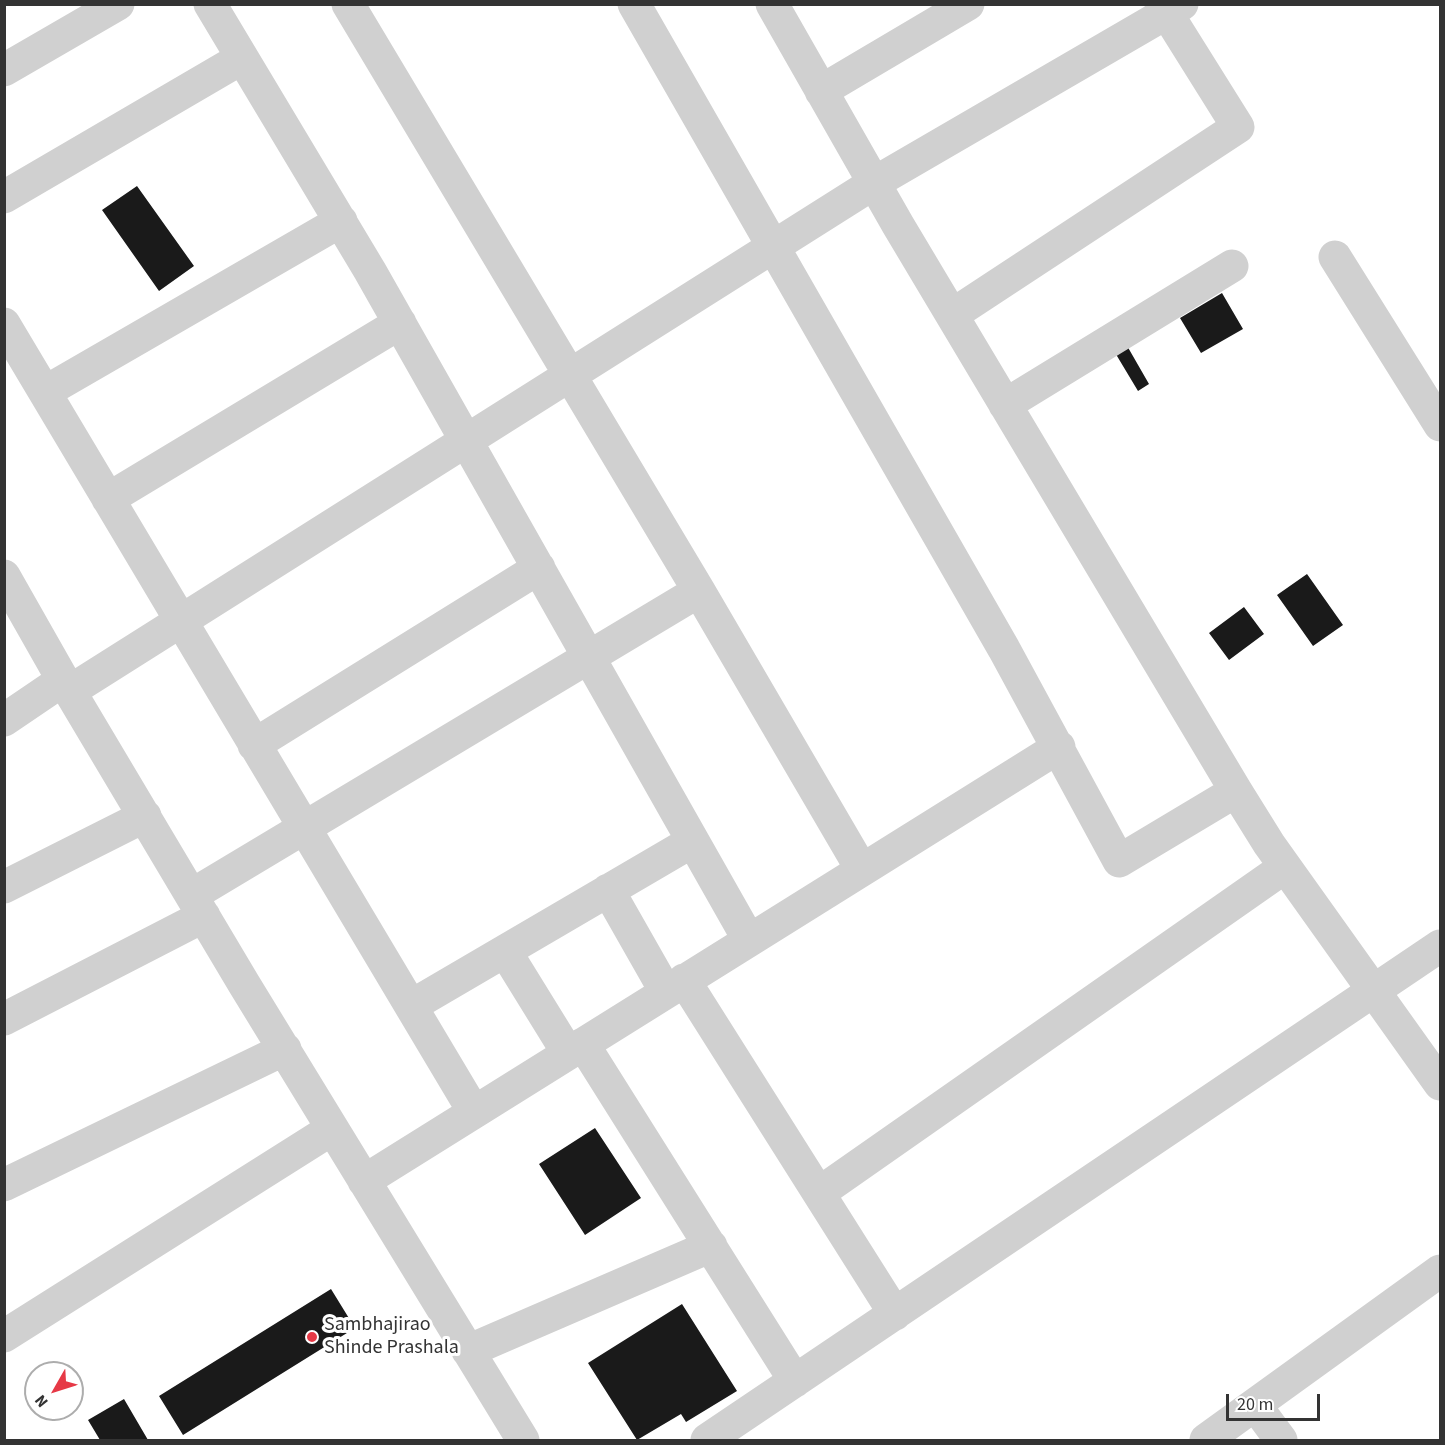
<!DOCTYPE html>
<style>
body{margin:0}
#map{position:relative;width:1445px;height:1445px;overflow:hidden;background:#fff;font-family:"Source Sans 3",sans-serif}
canvas{display:block}
.frame{position:absolute;inset:0;border:6px solid #333;pointer-events:none}
.north{position:absolute;left:24px;top:1361px;width:60px;height:60px;box-sizing:border-box;background:#fff;border:2px solid #adadad;border-radius:50%;rotate:231deg;font-size:16px;font-weight:700;line-height:24px;text-align:center;color:#333}
.north::after{content:'';display:block;margin:auto;width:21px;height:27px;background:#e63946;clip-path:polygon(50% 0,100% 100%,50% 72%,0 100%)}
.scale{position:absolute;left:1226px;top:1394px;width:94px;height:27px;box-sizing:border-box;border:3px solid #333;border-top:0;padding-left:8px;font-size:18px;line-height:21px;white-space:nowrap;color:#333;-webkit-text-stroke:4px #fff;paint-order:stroke}
</style>
<div id="map">
<canvas width="1445" height="1445"></canvas>
<div class="frame"></div>
<div class="north">N</div>
<div class="scale">20 m</div>
</div>
<script>
const ctx = document.querySelector('canvas').getContext('2d');
ctx.lineJoin = 'round';
function paint(path, color) { ctx.fillStyle = color; ctx.fill(path, 'evenodd'); }
const poly = rows => new Path2D(rows.map(r => 'M' + r).join(''));
function strokePath(path, color, width, dash) { ctx.strokeStyle = color; ctx.lineWidth = width; ctx.lineCap = dash ? 'butt' : 'round'; ctx.setLineDash(dash || []); ctx.stroke(path); }
function write(font, color, halo, rows, align = 'center') {
  ctx.font = font + ' "Source Sans 3",sans-serif'; ctx.lineWidth = 6; ctx.setLineDash([]); ctx.textBaseline = 'middle'; ctx.strokeStyle = halo; ctx.fillStyle = color; for (const [text, x, y, turn = 0] of rows) {
    ctx.save(); ctx.translate(x, y); ctx.rotate((+turn || 0) * Math.PI / 180); ctx.textAlign = isNaN(turn) ? turn : align; if (halo) ctx.strokeText(text, 0, 0); ctx.fillText(text, 0, 0); ctx.restore();
  }
}
paint(poly([
 [137,186,194,266,159,291,102,210],
 [1222,293,1243,329,1201,353,1180,318],
 [1126,344,1149,384,1138,391,1114,351],
 [1307,574,1343,625,1313,646,1277,595],
 [1244,607,1264,634,1229,660,1209,633],
 [595,1128,641,1198,585,1235,539,1164],
 [331,1289,355,1328,183,1435,159,1396],
 [682,1304,737,1391,686,1422,681,1414,637,1440,588,1363],
 [124,1399,148,1440,100,1440,88,1420]
]), '#1a1a1a');
strokePath(poly([
 [210,4,370,271,749,940],
 [348,4,699,591,862,870],
 [634,4,1004,649,1119,861,1236,791],
 [772,4,898,225,1236,791,1269,844,1440,1084],
 [4,70,118,4],
 [821,91,968,4],
 [4,197,242,58],
 [1335,257,1440,425],
 [952,315,1238,127,1161,4],
 [4,324,474,1112],
 [45,392,341,221],
 [1005,405,1232,266],
 [108,499,400,323],
 [4,576,63,680,244,984,523,1440],
 [70,691,874,183,1182,4],
 [4,720,63,680],
 [254,745,539,568],
 [4,887,145,816],
 [608,890,666,992],
 [192,895,699,591],
 [505,951,568,1053],
 [684,980,895,1314],
 [411,1006,693,841],
 [4,1019,204,916],
 [583,1044,795,1381],
 [364,1181,1059,747],
 [4,1185,285,1049],
 [819,1193,1285,867],
 [4,1336,332,1129],
 [468,1351,711,1246],
 [1255,1405,1281,1440],
 [707,1440,1440,946],
 [1206,1440,1440,1271]
]), '#d0d0d0', 33);
for (const [x, y, r, color] of [
 [312,1337,6,"#e63946"]
]) { const dot = new Path2D(); dot.arc(x, y, r, 0, 2 * Math.PI); ctx.fillStyle = color; ctx.fill(dot); strokePath(dot, '#fff', 2); }
write('20px', '#333', '#fff', [
 ["Sambhajirao",324,1326],
 ["Shinde Prashala",324,1349]
], 'left');
</script>
